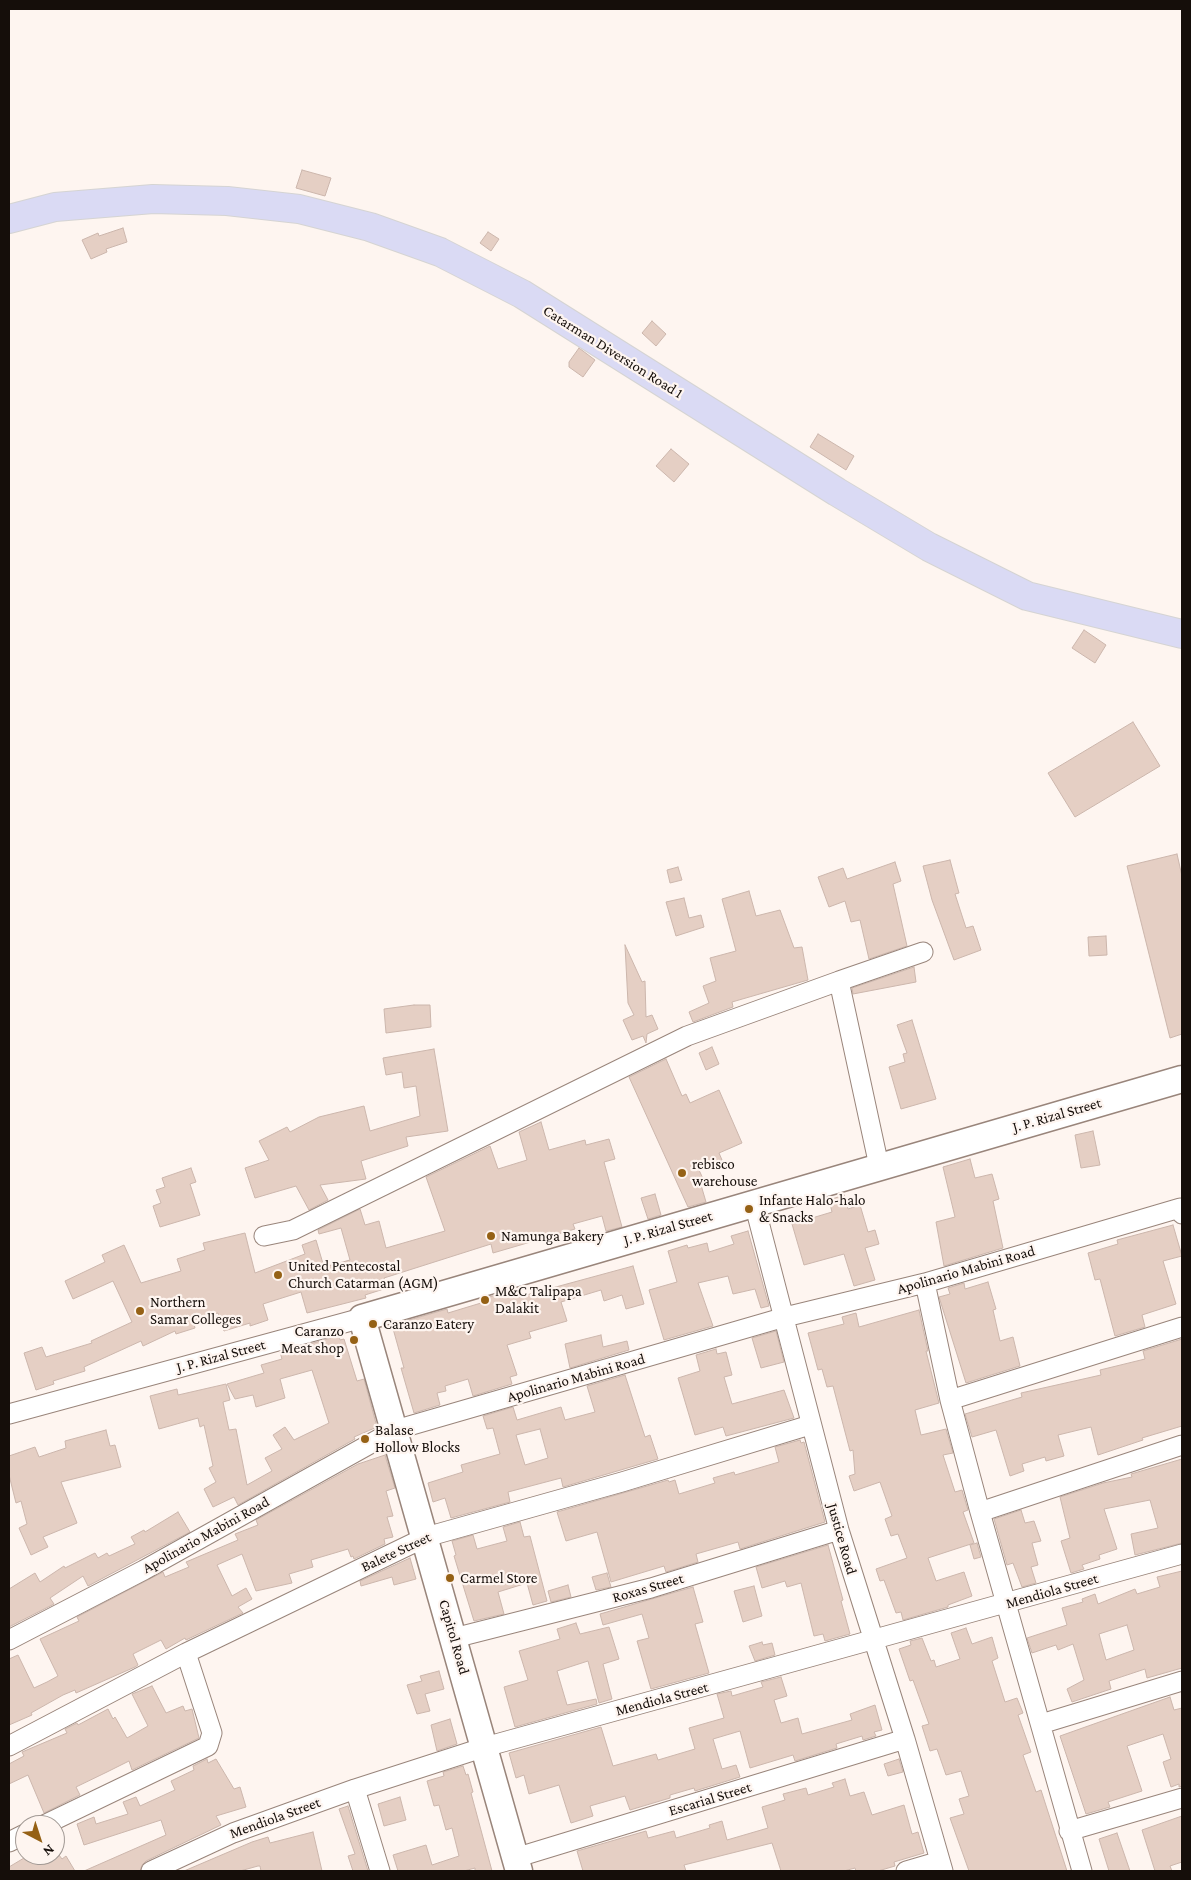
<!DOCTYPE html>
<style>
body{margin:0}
#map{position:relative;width:1191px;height:1880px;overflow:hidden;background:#fef5f0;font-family:"Crimson Pro",serif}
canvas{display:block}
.frame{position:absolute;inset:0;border:10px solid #150e0a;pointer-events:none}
.north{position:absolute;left:15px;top:1815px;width:50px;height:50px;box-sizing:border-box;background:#fef5f0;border:1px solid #a19994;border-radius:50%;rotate:140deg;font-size:14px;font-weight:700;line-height:20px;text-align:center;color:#150e0a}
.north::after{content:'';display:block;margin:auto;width:18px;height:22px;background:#956115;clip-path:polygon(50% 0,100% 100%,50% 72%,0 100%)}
</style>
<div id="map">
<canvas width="1191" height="1880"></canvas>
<div class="frame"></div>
<div class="north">N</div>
</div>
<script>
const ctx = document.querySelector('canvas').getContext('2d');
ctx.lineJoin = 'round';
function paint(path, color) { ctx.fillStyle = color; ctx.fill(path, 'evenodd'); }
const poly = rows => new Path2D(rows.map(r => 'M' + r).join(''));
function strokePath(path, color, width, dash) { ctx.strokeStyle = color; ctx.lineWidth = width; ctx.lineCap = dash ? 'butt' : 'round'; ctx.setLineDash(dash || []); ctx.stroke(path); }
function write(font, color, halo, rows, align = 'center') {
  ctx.font = font + ' "Crimson Pro",serif'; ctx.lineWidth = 4.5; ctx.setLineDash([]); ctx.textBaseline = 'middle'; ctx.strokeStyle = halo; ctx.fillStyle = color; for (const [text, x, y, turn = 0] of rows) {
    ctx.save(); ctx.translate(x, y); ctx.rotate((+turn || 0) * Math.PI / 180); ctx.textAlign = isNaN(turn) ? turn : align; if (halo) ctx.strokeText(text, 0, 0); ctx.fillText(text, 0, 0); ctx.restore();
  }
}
const building = poly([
 [302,170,331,178,325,196,296,188,302,170],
 [123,228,127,242,106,249,107,252,91,259,82,240,98,233,99,236,123,228],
 [488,232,499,239,491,251,480,243,488,232],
 [652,321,666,334,656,346,642,333,652,321],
 [579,348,595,360,583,377,569,367,569,362,579,348],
 [818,434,854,456,846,470,810,447,818,434],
 [671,449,689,464,674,482,656,466,671,449],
 [1084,630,1106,645,1095,663,1072,648,1084,630],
 [1133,722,1160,766,1075,817,1048,773,1133,722],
 [1177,854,1182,876,1182,1034,1170,1038,1127,866,1177,854],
 [950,860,959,893,955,894,966,928,973,926,981,950,954,960,932,900,923,866,950,860],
 [895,862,901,881,893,884,907,946,869,959,860,920,851,922,845,901,829,907,818,877,843,868,847,879,895,862],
 [678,867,682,880,670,883,667,870,678,867],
 [749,891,756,916,780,910,794,948,802,947,808,980,732,1002,733,1007,693,1022,689,1012,709,1003,703,986,716,981,710,958,736,951,722,899,749,891],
 [684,898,689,918,701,915,704,927,676,936,666,902,684,898],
 [1106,936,1107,955,1089,956,1088,937,1106,936],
 [625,945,642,982,645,981,646,1017,652,1015,658,1029,647,1034,646,1043,643,1036,632,1040,623,1020,634,1015,628,1003,625,945],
 [914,967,916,982,853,994,852,988,914,967],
 [414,1005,430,1005,431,1027,386,1033,384,1009,414,1005],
 [912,1020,936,1099,901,1109,889,1067,905,1062,903,1054,907,1053,897,1025,912,1020],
 [712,1047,719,1064,706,1070,699,1053,712,1047],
 [434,1049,448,1131,406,1137,408,1146,361,1161,366,1179,320,1185,328,1200,309,1210,296,1186,255,1198,245,1168,269,1160,259,1141,287,1127,290,1132,319,1117,364,1106,370,1131,420,1116,416,1086,404,1088,402,1072,386,1075,383,1058,434,1049],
 [666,1059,682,1096,686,1094,690,1103,719,1090,742,1143,719,1153,722,1160,699,1170,705,1183,701,1185,706,1202,688,1207,629,1077,666,1059],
 [541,1122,549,1150,585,1140,586,1145,609,1139,615,1159,604,1162,622,1227,606,1231,602,1216,573,1224,575,1229,493,1253,491,1244,384,1278,387,1288,365,1295,366,1298,307,1313,301,1292,263,1304,268,1320,250,1326,250,1323,224,1331,218,1313,193,1320,195,1328,176,1334,175,1331,143,1346,141,1341,84,1367,85,1371,53,1381,54,1384,36,1390,24,1353,42,1347,46,1357,92,1343,91,1341,132,1322,113,1281,73,1299,65,1281,105,1262,102,1255,124,1245,141,1283,181,1271,177,1259,205,1250,203,1243,245,1233,255,1273,305,1254,302,1245,316,1240,324,1267,350,1260,341,1228,319,1234,318,1230,360,1209,365,1225,379,1221,386,1248,445,1231,426,1177,490,1146,498,1169,527,1160,519,1132,541,1122],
 [1093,1131,1100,1165,1081,1168,1075,1135,1093,1131],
 [970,1159,975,1178,992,1174,999,1199,993,1201,1003,1248,944,1266,936,1222,955,1217,943,1167,970,1159],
 [191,1168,196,1182,190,1184,200,1215,160,1227,153,1206,161,1203,156,1190,165,1187,162,1178,191,1168],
 [655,1194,661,1215,648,1219,641,1198,655,1194],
 [844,1195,848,1209,860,1205,868,1232,875,1230,879,1244,865,1248,875,1280,854,1286,844,1254,804,1265,792,1224,832,1212,829,1200,844,1195],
 [1173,1225,1182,1256,1163,1261,1176,1304,1142,1315,1145,1327,1115,1336,1100,1279,1095,1280,1088,1253,1118,1244,1117,1240,1173,1225],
 [748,1231,769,1306,761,1308,755,1289,733,1294,728,1276,698,1283,713,1326,664,1340,649,1290,677,1282,668,1251,687,1245,688,1248,707,1243,709,1252,734,1244,731,1236,748,1231],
 [633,1266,644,1304,626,1309,622,1295,604,1301,601,1290,561,1302,567,1321,529,1332,531,1338,507,1345,517,1375,510,1377,512,1384,473,1396,468,1379,445,1386,446,1391,437,1393,440,1405,414,1413,401,1368,404,1368,392,1325,447,1309,448,1313,481,1303,480,1300,499,1294,500,1298,518,1293,519,1297,633,1266],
 [988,1282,996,1309,993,1310,1000,1341,1013,1337,1020,1366,966,1383,939,1297,950,1294,948,1288,964,1283,965,1289,988,1282],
 [919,1310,928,1351,926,1351,939,1403,915,1410,921,1435,946,1429,953,1453,943,1455,955,1492,962,1490,968,1510,963,1512,974,1543,928,1558,936,1581,964,1572,972,1596,948,1605,948,1607,903,1620,901,1612,896,1613,884,1580,880,1581,876,1569,907,1558,898,1534,891,1536,885,1519,892,1516,880,1482,854,1491,849,1476,855,1474,853,1450,850,1451,833,1386,827,1387,822,1369,818,1370,808,1333,844,1324,842,1317,856,1313,859,1327,919,1310],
 [776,1331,784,1362,761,1368,752,1338,776,1331],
 [601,1335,603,1347,627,1341,629,1350,570,1368,565,1344,601,1335],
 [339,1336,340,1340,344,1339,357,1381,364,1379,377,1427,354,1437,355,1439,238,1505,234,1497,213,1507,204,1489,216,1482,209,1468,213,1466,204,1425,200,1427,198,1418,159,1429,150,1396,177,1389,178,1395,226,1384,230,1400,223,1402,229,1430,236,1429,247,1485,272,1471,265,1458,282,1449,273,1435,285,1427,294,1440,329,1423,312,1370,280,1379,285,1398,256,1407,253,1395,235,1399,227,1384,264,1373,261,1365,282,1359,280,1352,339,1336],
 [1182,1339,1182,1426,1142,1438,1143,1440,1098,1455,1091,1427,1058,1435,1064,1456,1046,1461,1045,1457,1022,1464,1024,1471,1010,1476,996,1430,972,1437,965,1414,1022,1397,1021,1393,1101,1375,1100,1370,1145,1359,1143,1351,1182,1339],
 [716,1349,717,1354,726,1352,732,1375,724,1377,732,1404,784,1390,794,1418,726,1436,723,1427,695,1435,678,1378,700,1371,696,1355,716,1349],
 [625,1375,645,1437,650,1435,658,1459,563,1487,561,1478,508,1492,510,1502,451,1518,445,1498,433,1502,428,1483,463,1472,461,1465,500,1454,493,1428,487,1429,483,1416,513,1407,517,1420,561,1407,565,1420,595,1412,587,1386,625,1375],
 [540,1429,548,1458,525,1465,516,1435,540,1429],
 [106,1430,110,1446,115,1445,121,1467,61,1482,77,1523,43,1537,48,1547,31,1555,19,1528,27,1524,21,1501,16,1503,9,1475,9,1456,35,1447,39,1457,66,1448,65,1441,106,1430],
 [800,1440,801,1443,804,1442,825,1522,740,1549,738,1542,696,1554,698,1562,666,1572,664,1566,611,1582,597,1532,566,1541,557,1512,668,1480,669,1482,675,1480,679,1494,715,1483,713,1478,734,1472,735,1475,779,1462,775,1447,800,1440],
 [385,1455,395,1488,386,1491,393,1516,387,1517,393,1537,384,1539,385,1544,354,1559,353,1556,351,1557,348,1549,311,1560,313,1567,289,1574,292,1583,256,1591,242,1554,217,1565,232,1596,246,1588,252,1599,238,1607,243,1613,186,1640,185,1638,166,1649,161,1640,133,1654,138,1665,135,1667,76,1693,75,1690,63,1695,31,1713,32,1715,9,1725,9,1659,18,1655,34,1688,47,1682,58,1676,40,1639,79,1621,77,1617,163,1572,165,1577,189,1567,186,1562,238,1540,235,1534,258,1525,256,1520,358,1464,385,1455],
 [1182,1459,1182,1543,1135,1555,1131,1534,1158,1528,1150,1500,1104,1509,1117,1549,1099,1555,1100,1559,1082,1565,1084,1569,1071,1573,1061,1541,1070,1538,1060,1497,1103,1483,1132,1477,1131,1474,1182,1459],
 [1021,1510,1025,1523,1034,1521,1041,1541,1032,1543,1038,1565,1031,1567,1036,1583,1022,1587,1013,1563,1007,1565,994,1519,1021,1510],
 [178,1512,190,1532,88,1586,83,1576,50,1598,54,1604,9,1627,9,1589,35,1573,40,1582,64,1566,65,1568,95,1553,98,1558,107,1553,109,1556,135,1544,131,1537,144,1530,145,1532,178,1512],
 [520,1522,524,1537,530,1536,547,1601,533,1605,527,1583,498,1592,504,1614,474,1621,454,1556,456,1555,452,1541,473,1535,477,1549,507,1541,503,1527,520,1522],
 [977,1543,981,1557,974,1559,970,1545,977,1543],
 [828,1545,843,1600,841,1601,850,1634,825,1641,823,1634,814,1636,801,1583,787,1587,785,1581,762,1588,756,1567,828,1545],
 [410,1558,416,1579,394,1585,392,1577,361,1586,360,1581,410,1558],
 [1182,1571,1182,1668,1147,1678,1145,1669,1109,1681,1111,1689,1072,1702,1067,1689,1084,1680,1073,1644,1058,1650,1056,1645,1032,1653,1027,1638,1067,1625,1062,1608,1083,1602,1082,1599,1095,1594,1098,1604,1135,1589,1137,1594,1160,1587,1157,1577,1182,1571],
 [1127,1625,1134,1650,1106,1660,1099,1634,1127,1625],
 [607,1573,611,1587,596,1590,592,1577,607,1573],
 [568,1585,571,1597,551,1602,548,1591,568,1585],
 [754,1586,762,1616,743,1622,734,1591,754,1586],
 [693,1587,703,1622,695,1624,709,1673,651,1689,637,1641,649,1638,642,1614,603,1625,600,1614,693,1587],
 [576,1623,580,1634,609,1627,619,1659,603,1664,612,1699,599,1703,588,1661,557,1671,567,1705,596,1699,597,1704,515,1727,504,1687,528,1680,519,1651,560,1639,557,1629,576,1623],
 [966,1628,972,1644,992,1637,998,1658,992,1661,1005,1702,1017,1698,1023,1713,1018,1715,1031,1752,1023,1755,1036,1792,1041,1790,1067,1871,969,1871,950,1818,964,1814,959,1799,969,1796,961,1771,946,1775,937,1749,930,1751,922,1726,929,1724,913,1680,910,1681,899,1649,911,1645,910,1641,922,1638,931,1661,934,1660,936,1667,960,1659,951,1633,966,1628],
 [762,1642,763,1645,772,1643,775,1655,755,1661,749,1646,762,1642],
 [439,1671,444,1689,425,1694,430,1711,417,1714,407,1685,422,1681,420,1676,439,1671],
 [781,1677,787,1696,774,1700,781,1723,798,1718,802,1734,852,1720,850,1714,875,1705,882,1730,874,1732,876,1736,863,1740,862,1736,836,1744,837,1748,795,1761,793,1755,750,1768,740,1731,713,1739,722,1769,736,1765,740,1777,695,1791,694,1788,670,1795,670,1798,630,1810,625,1796,590,1806,593,1816,571,1823,559,1785,529,1794,524,1775,516,1778,509,1753,601,1727,613,1766,656,1754,658,1760,695,1749,689,1728,724,1718,717,1694,731,1691,732,1696,763,1687,761,1682,781,1677],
 [152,1686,166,1713,183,1706,185,1711,192,1709,199,1738,132,1770,129,1761,107,1772,76,1787,80,1795,44,1813,28,1775,9,1784,9,1764,24,1756,22,1752,67,1733,65,1729,77,1723,78,1725,108,1709,113,1719,115,1717,127,1738,148,1726,132,1694,152,1686],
 [1170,1697,1174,1710,1182,1708,1182,1786,1179,1787,1179,1784,1171,1787,1163,1762,1171,1759,1163,1734,1127,1746,1142,1791,1108,1802,1110,1807,1086,1814,1060,1736,1170,1697],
 [450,1719,457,1744,437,1751,431,1725,450,1719],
 [207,1759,208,1763,216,1759,234,1789,240,1787,246,1807,216,1816,221,1825,146,1861,142,1865,140,1871,84,1871,166,1835,161,1820,84,1845,77,1824,94,1817,96,1824,128,1814,123,1802,136,1797,140,1806,175,1790,171,1781,194,1770,193,1766,207,1759],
 [899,1759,903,1772,888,1776,884,1764,899,1759],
 [463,1766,466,1775,468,1774,473,1792,471,1793,492,1871,475,1871,475,1868,464,1871,398,1871,393,1855,426,1845,432,1865,459,1856,452,1828,446,1830,439,1805,434,1806,427,1781,444,1776,443,1772,463,1766],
 [845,1779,850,1796,864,1792,872,1815,904,1805,912,1834,918,1832,924,1853,894,1862,895,1866,878,1871,856,1871,855,1868,844,1871,781,1871,772,1843,684,1865,686,1871,583,1871,577,1851,646,1831,648,1838,674,1831,676,1838,710,1828,709,1825,722,1821,727,1840,768,1828,762,1807,785,1800,783,1794,806,1788,808,1795,834,1787,832,1783,845,1779],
 [400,1797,406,1820,384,1826,378,1804,400,1797],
 [348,1806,368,1871,353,1871,348,1856,355,1854,339,1809,348,1806],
 [1182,1816,1182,1862,1170,1866,1172,1871,1155,1871,1142,1830,1182,1816],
 [313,1832,322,1871,261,1871,260,1866,258,1866,240,1871,184,1871,252,1842,268,1837,270,1843,313,1832],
 [1117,1833,1130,1871,1109,1871,1099,1839,1117,1833],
 [29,1855,59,1855,62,1859,66,1856,75,1871,9,1871,9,1867,29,1855]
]);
paint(building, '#e5cfc4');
strokePath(building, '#ccb6ac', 1);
const street = poly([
 [879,1166,839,981,923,952],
 [754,1203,839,1530,905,1739,943,1871],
 [264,1236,293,1230,687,1036,839,981],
 [925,1283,950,1400,980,1512],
 [950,1400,1182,1327],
 [9,1414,362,1318],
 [454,1638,651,1588,839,1530],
 [9,1640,144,1570,395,1430,785,1317,925,1283,1180,1208,1182,1214],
 [1041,1724,1182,1681],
 [9,1746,186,1653,426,1537,622,1482,810,1425],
 [355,1789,380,1871],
 [44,1825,208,1746,212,1733,186,1653],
 [1069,1831,1182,1798],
 [9,1842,25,1834],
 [515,1858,905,1739],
 [151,1871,233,1833,355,1789,485,1747,1182,1554],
 [906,1871,940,1861],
 [1082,1871,980,1512,1182,1445]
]);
const secondary = poly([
 [519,1871,362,1318,1182,1079]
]);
const primary = poly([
 [9,219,55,207,153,199,227,201,299,209,370,227,440,252,522,294,837,492,929,547,1027,596,1182,634]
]);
strokePath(street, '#99857b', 21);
strokePath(secondary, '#99857b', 29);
strokePath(primary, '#d5d4d3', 30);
strokePath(street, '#fff', 19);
strokePath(secondary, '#fff', 26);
strokePath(primary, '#dadaf4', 28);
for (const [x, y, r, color] of [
 [682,1173,5,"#956115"],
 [749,1209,5,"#956115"],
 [491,1236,5,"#956115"],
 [278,1275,5,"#956115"],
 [485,1300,5,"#956115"],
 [140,1311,5,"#956115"],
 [373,1324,5,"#956115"],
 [354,1340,5,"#956115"],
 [365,1439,5,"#956115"],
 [450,1578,5,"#956115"]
]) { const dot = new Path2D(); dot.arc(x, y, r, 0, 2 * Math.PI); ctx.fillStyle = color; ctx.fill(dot); strokePath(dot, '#fef5f0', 2); }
write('15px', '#150e0a', '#fef5f0', [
 ["Catarman Diversion Road 1",613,352,32],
 ["J. P. Rizal Street",1057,1115,-16],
 ["J. P. Rizal Street",668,1228,-16],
 ["Apolinario Mabini Road",966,1270,-16],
 ["J. P. Rizal Street",221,1356,-15],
 ["Apolinario Mabini Road",576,1378,-16],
 ["Apolinario Mabini Road",206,1535,-29],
 ["Justice Road",842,1539,74],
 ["Balete Street",396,1552,-25],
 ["Roxas Street",648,1588,-16],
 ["Mendiola Street",1052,1591,-16],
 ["Capitol Road",454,1637,74],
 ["Mendiola Street",662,1699,-15],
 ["Escarial Street",710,1799,-17],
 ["Mendiola Street",275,1818,-20]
]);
write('15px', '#150e0a', '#fef5f0', [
 ["rebisco",692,1164],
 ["warehouse",692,1181],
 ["Infante Halo-halo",759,1200],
 ["& Snacks",759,1217],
 ["Namunga Bakery",501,1236],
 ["United Pentecostal",288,1266],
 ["Church Catarman (AGM)",288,1283],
 ["M&C Talipapa",495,1291],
 ["Dalakit",495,1308],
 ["Northern",150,1302],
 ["Samar Colleges",150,1319],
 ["Caranzo Eatery",383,1324],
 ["Caranzo",344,1331,"right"],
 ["Meat shop",344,1348,"right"],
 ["Balase",375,1430],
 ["Hollow Blocks",375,1447],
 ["Carmel Store",460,1578]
], 'left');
</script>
